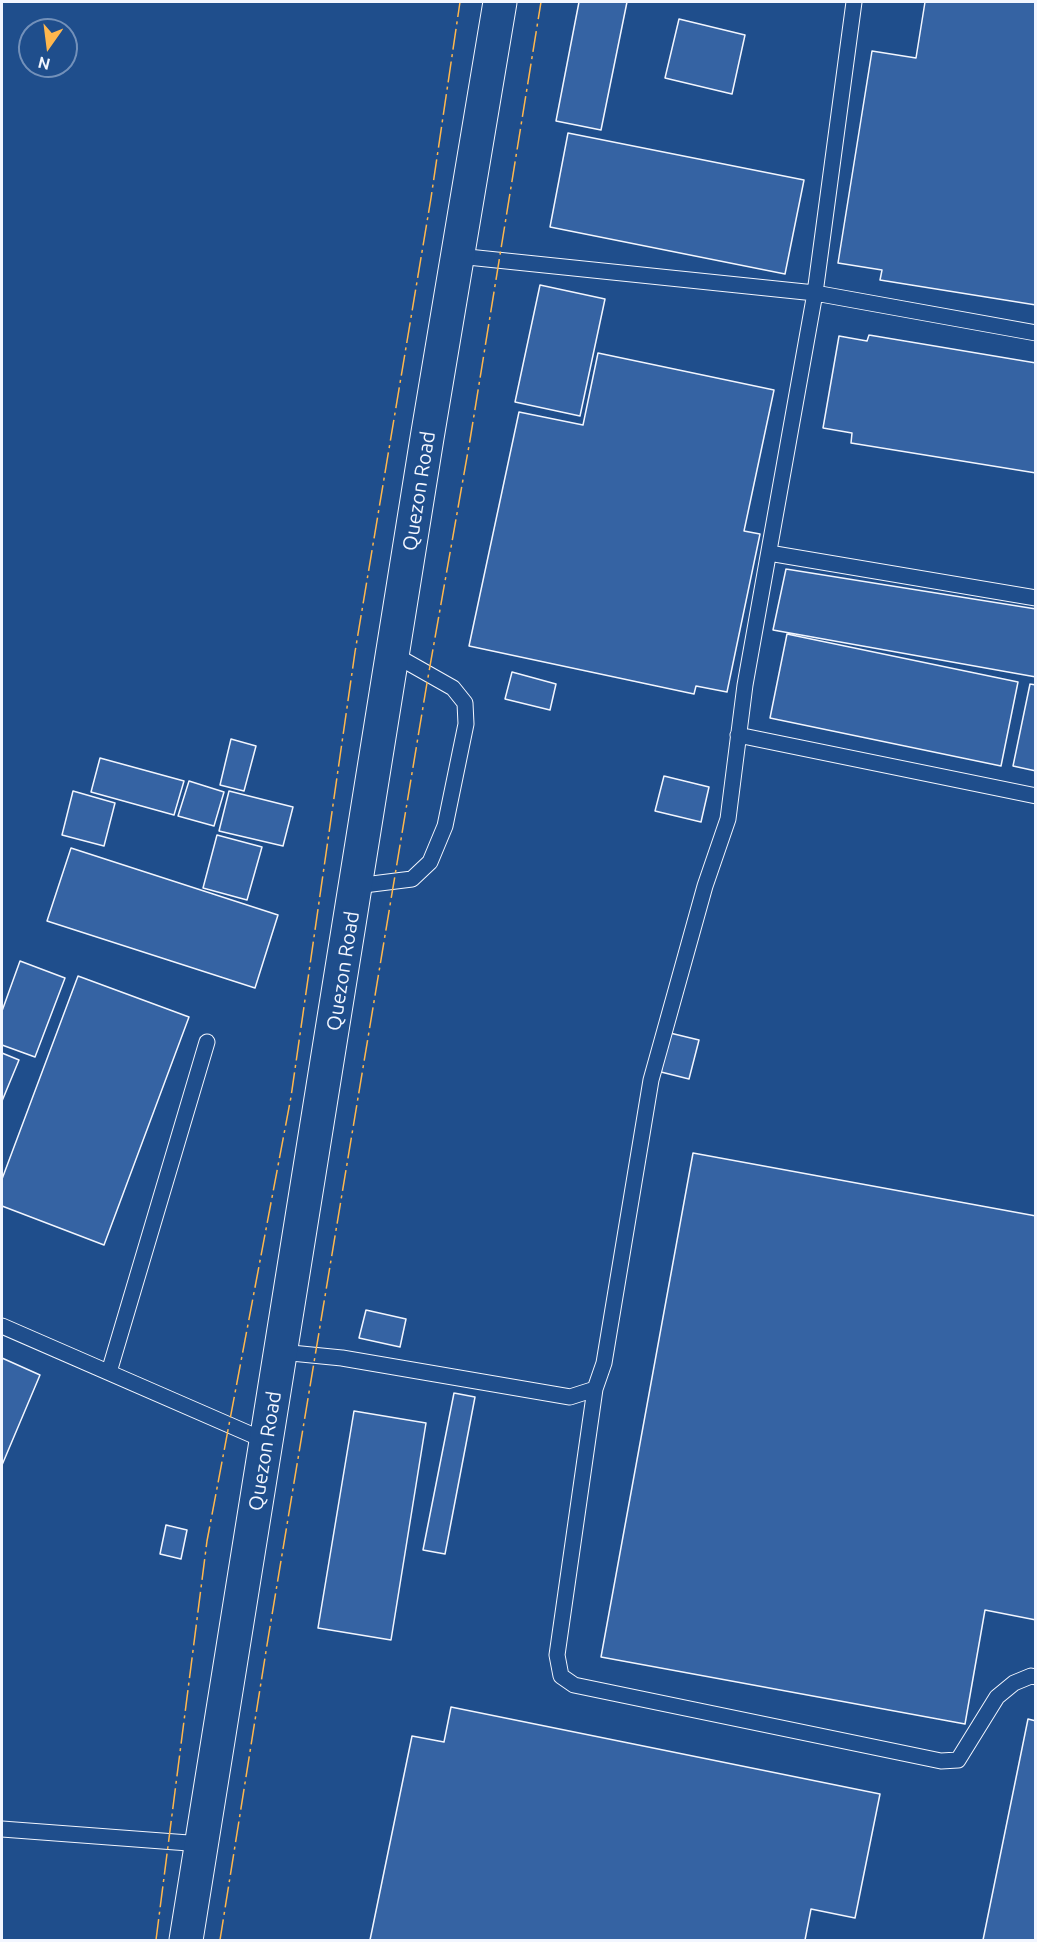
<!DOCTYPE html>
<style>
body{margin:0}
#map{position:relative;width:1037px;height:1942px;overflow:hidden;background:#1f4e8c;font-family:Ubuntu,sans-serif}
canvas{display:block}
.frame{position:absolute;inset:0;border:3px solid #f2f6ff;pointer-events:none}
.north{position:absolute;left:18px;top:18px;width:60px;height:60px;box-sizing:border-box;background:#1f4e8c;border:2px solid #7391ba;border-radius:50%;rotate:194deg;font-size:16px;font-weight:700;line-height:24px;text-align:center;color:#f2f6ff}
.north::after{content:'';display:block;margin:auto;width:21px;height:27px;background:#ffb74d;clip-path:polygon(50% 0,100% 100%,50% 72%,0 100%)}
</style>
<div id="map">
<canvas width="1037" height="1942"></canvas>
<div class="frame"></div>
<div class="north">N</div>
</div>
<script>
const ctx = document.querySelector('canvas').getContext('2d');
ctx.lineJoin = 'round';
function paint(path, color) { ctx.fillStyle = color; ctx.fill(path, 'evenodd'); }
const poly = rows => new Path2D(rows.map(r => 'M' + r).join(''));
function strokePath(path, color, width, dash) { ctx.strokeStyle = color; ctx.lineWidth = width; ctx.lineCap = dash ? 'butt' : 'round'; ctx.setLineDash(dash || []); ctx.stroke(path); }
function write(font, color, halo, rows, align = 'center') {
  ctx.font = font + ' Ubuntu,sans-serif'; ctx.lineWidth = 4.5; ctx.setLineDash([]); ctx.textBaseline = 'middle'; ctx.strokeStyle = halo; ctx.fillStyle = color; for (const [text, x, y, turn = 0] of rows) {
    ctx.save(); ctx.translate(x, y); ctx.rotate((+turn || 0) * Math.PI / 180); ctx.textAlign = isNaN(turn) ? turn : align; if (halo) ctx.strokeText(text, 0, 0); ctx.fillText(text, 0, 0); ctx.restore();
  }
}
const building = poly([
 [579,2,627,2,601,130,556,121,579,2],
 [925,2,1036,2,1036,305,880,280,882,270,838,263,872,51,916,58,925,2],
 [679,19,745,35,732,94,665,78,679,19],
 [568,133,804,180,785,274,550,227,568,133],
 [540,285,605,299,580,416,515,402,540,285],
 [869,335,1036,363,1036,473,851,443,852,433,823,428,839,336,867,341,869,335],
 [598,353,774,390,744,531,760,534,727,692,696,686,694,694,469,646,519,412,583,425,598,353],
 [786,569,1036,609,1036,677,773,630,786,569],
 [787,634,1018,682,1001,766,770,718,787,634],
 [512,672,556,684,550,710,505,699,512,672],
 [1030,684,1036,685,1036,771,1013,766,1030,684],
 [231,739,256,746,244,791,220,785,231,739],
 [100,758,184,781,174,815,91,792,100,758],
 [664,776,709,787,701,822,655,811,664,776],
 [189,781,224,792,214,826,178,816,189,781],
 [73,791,115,803,104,846,62,835,73,791],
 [229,791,293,807,283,846,219,831,229,791],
 [217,835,262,847,247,900,203,888,217,835],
 [71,848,278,915,255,988,47,921,71,848],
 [20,961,65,978,35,1057,2,1045,2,1011,20,961],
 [78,976,189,1017,104,1245,2,1206,2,1179,78,976],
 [670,1033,699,1040,689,1079,661,1072,670,1033],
 [2,1053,19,1060,2,1101,2,1053],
 [693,1153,1036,1216,1036,1620,985,1610,965,1724,601,1657,693,1153],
 [366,1310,406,1319,400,1347,359,1338,366,1310],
 [2,1358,40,1375,2,1465,2,1358],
 [454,1393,475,1397,445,1554,423,1550,454,1393],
 [354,1411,426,1423,391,1640,318,1628,354,1411],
 [166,1525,187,1530,181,1559,160,1554,166,1525],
 [451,1707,880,1794,855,1918,811,1909,805,1940,370,1940,412,1736,444,1742,451,1707],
 [1028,1719,1036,1721,1036,1940,983,1940,1028,1719]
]);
paint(building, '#3563a3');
strokePath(building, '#f2f6ff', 1.5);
const service = poly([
 [458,256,815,293,1036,333],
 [769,553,1036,598],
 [738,735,1036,796],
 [356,886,412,879,430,862,445,826,466,724,465,703,453,688,393,654],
 [2,1326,266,1441],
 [281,1352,342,1358,570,1397,595,1389,604,1363,651,1080,705,886,728,819,745,685,815,293,854,2],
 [109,1372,207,1042],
 [595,1389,557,1655,561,1676,574,1685,941,1761,958,1760,997,1697,1014,1683,1031,1676,1036,1677],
 [2,1829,202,1844]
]);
const secondary = poly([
 [186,1940,427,438,500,2]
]);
strokePath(service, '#f2f6ff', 17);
strokePath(secondary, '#f2f6ff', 35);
strokePath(service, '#1f4e8c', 15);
strokePath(secondary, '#1f4e8c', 33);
strokePath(poly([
 [156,1940,207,1541,291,1097,355,652,431,198,460,2],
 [220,1940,267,1645,427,683,470,440,541,2]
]), '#ffb74d', 1.5, [21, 4.5, 3, 4.5]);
write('20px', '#f2f6ff', '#1f4e8c', [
 ["Quezon Road",419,491,-81],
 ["Quezon Road",343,971,-81],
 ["Quezon Road",265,1451,-81]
]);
</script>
